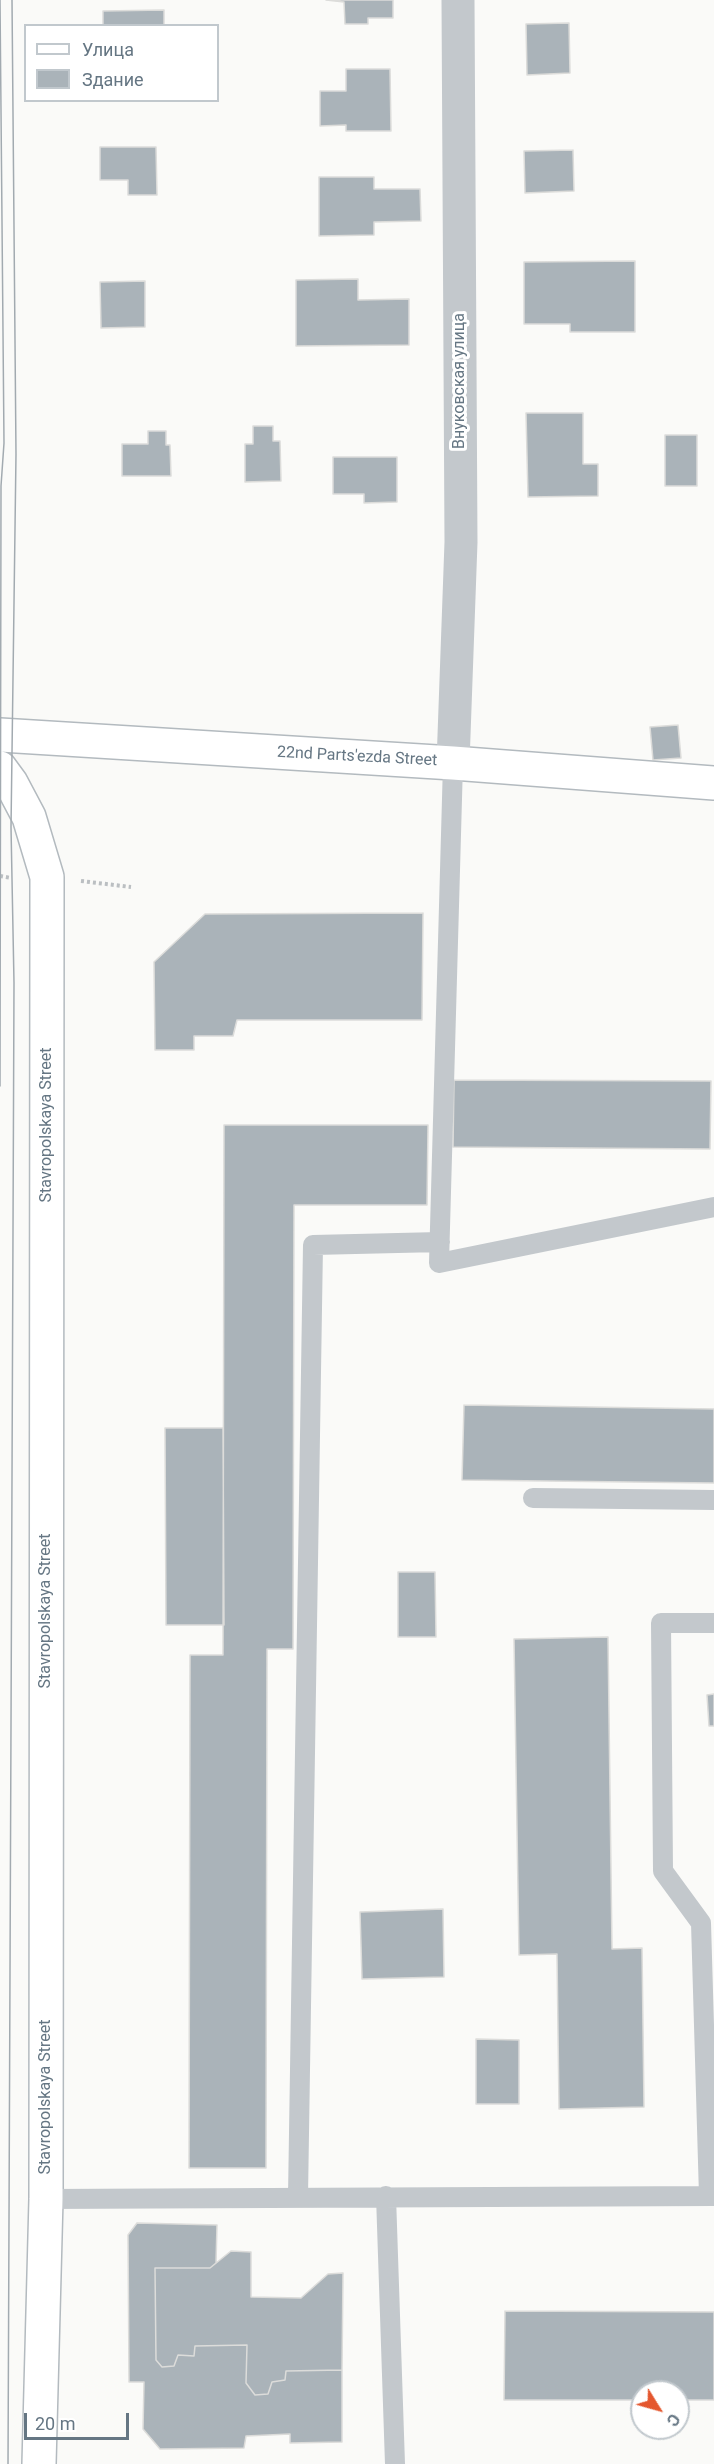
<!DOCTYPE html>
<meta charset="utf-8">
<style>
body{margin:0}
#map{position:relative;width:714px;height:2464px;overflow:hidden;background:#fafaf8;font-family:Roboto,sans-serif}
canvas{display:block}
.legend{position:absolute;left:24px;top:24px;width:195px;height:78px;box-sizing:border-box;background:#fff;border:2px solid #c1c8cd;margin:0;padding:8px 10px;list-style:none;font-size:18px;color:#657683}
.legend li{display:flex;align-items:center;gap:12px;height:30px}
.legend b{width:30px;border:2px solid #c1c8cd}
.north{position:absolute;left:630px;top:2380px;width:60px;height:60px;box-sizing:border-box;background:#fff;border:2px solid #c1c8cd;border-radius:50%;rotate:127deg;font-size:16px;font-weight:700;line-height:24px;text-align:center;color:#657683}
.north::after{content:'';display:block;margin:auto;width:21px;height:27px;background:#e4572e;clip-path:polygon(50% 0,100% 100%,50% 72%,0 100%)}
.scale{position:absolute;left:24px;top:2413px;width:105px;height:27px;box-sizing:border-box;border:3px solid #657683;border-top:0;padding-left:8px;font-size:18px;line-height:21px;white-space:nowrap;color:#657683;-webkit-text-stroke:4px #fff;paint-order:stroke}
</style>
<div id="map">
<canvas width="714" height="2464"></canvas>
<ul class="legend">
<li><b style="height:8px;background:#fff"></b>Улица</li>
<li><b style="height:16px;background:#aab3b9"></b>Здание</li>
</ul>
<div class="north">С</div>
<div class="scale">20 m</div>
</div>
<script>
const ctx = document.querySelector('canvas').getContext('2d');
ctx.lineJoin = 'round';
function paint(path, color) { ctx.fillStyle = color; ctx.fill(path, 'evenodd'); }
const poly = rows => new Path2D(rows.map(r => 'M' + r).join(''));
function strokePath(path, color, width, dash) { ctx.strokeStyle = color; ctx.lineWidth = width; ctx.lineCap = dash ? 'butt' : 'round'; ctx.setLineDash(dash || []); ctx.stroke(path); }
function write(font, color, halo, rows, align = 'center') {
  ctx.font = font + ' Roboto,sans-serif'; ctx.lineWidth = 6; ctx.setLineDash([]); ctx.textBaseline = 'middle'; ctx.strokeStyle = halo; ctx.fillStyle = color; for (const [text, x, y, turn = 0] of rows) {
    ctx.save(); ctx.translate(x, y); ctx.rotate((+turn || 0) * Math.PI / 180); ctx.textAlign = isNaN(turn) ? turn : align; if (halo) ctx.strokeText(text, 0, 0); ctx.fillText(text, 0, 0); ctx.restore();
  }
}
const building = poly([
 [326,0,393,0,393,18,368,18,368,24,345,24,344,2,326,0],
 [164,10,164,26,103,26,103,11,164,10],
 [569,23,570,73,527,75,526,24,569,23],
 [346,69,390,69,391,131,346,131,346,125,320,126,320,91,346,91,346,69],
 [100,147,156,147,157,195,128,195,128,180,100,180,100,147],
 [573,150,574,191,525,193,524,151,573,150],
 [319,177,374,177,374,189,420,189,421,221,374,222,374,235,319,236,319,177],
 [635,261,635,332,570,332,570,324,524,324,524,262,635,261],
 [358,279,358,300,409,299,409,345,296,346,296,280,358,279],
 [145,281,145,327,101,328,100,282,145,281],
 [526,413,583,413,583,464,598,464,598,496,528,497,526,413],
 [253,426,273,426,273,441,280,441,281,481,245,482,245,444,253,444,253,426],
 [148,431,166,431,166,445,170,445,171,476,122,476,122,444,148,444,148,431],
 [665,435,697,435,697,486,665,486,665,435],
 [333,457,397,457,397,502,364,503,364,494,333,494,333,457],
 [678,725,681,758,653,760,650,727,678,725],
 [423,913,422,1020,237,1020,233,1036,194,1036,194,1050,155,1050,154,962,205,914,423,913],
 [454,1080,711,1081,710,1149,453,1147,454,1080],
 [224,1125,428,1125,427,1205,294,1205,293,1649,267,1649,266,2168,189,2168,190,1655,223,1655,224,1125],
 [464,1405,714,1409,714,1483,462,1480,464,1405],
 [165,1428,223,1428,224,1625,166,1625,165,1428],
 [398,1572,435,1572,436,1637,398,1637,398,1572],
 [608,1637,612,1949,642,1948,644,2107,559,2109,557,1954,519,1955,514,1639,608,1637],
 [714,1694,714,1726,709,1726,707,1695,714,1694],
 [443,1909,444,1977,362,1979,360,1912,443,1909],
 [476,2039,519,2040,519,2104,476,2104,476,2039],
 [137,2223,217,2225,216,2263,210,2268,155,2268,156,2360,162,2367,174,2366,178,2355,194,2356,195,2346,247,2345,246,2383,255,2395,268,2394,272,2382,285,2380,286,2371,342,2370,342,2442,290,2443,290,2434,246,2436,244,2448,160,2449,143,2429,144,2382,129,2382,128,2235,137,2223],
 [231,2251,251,2252,251,2297,301,2298,328,2274,343,2273,342,2370,286,2371,285,2380,272,2382,268,2394,255,2395,246,2383,247,2345,195,2346,194,2356,178,2355,174,2366,162,2367,156,2360,155,2268,210,2268,231,2251],
 [505,2311,714,2312,714,2400,678,2400,678,2392,642,2392,642,2400,504,2400,505,2311]
]);
paint(building, '#aab3b9');
strokePath(building, '#dcdcda', 1.5);
const secondary = poly([
 [0,735,453,763,714,783],
 [0,768,11,783,29,817,47,877,46,2199,39,2464]
]);
strokePath(secondary, '#b3babf', 36);
strokePath(poly([
 [0,876,11,878],
 [81,881,131,887]
]), '#bbbfc2', 4, [3, 3]);
strokePath(poly([
 [453,763,439,1263,714,1207],
 [533,1498,714,1500],
 [298,2196,313,1245,440,1242],
 [386,2196,395,2464],
 [709,2196,701,1923,663,1871,661,1623,714,1623],
 [46,2199,714,2196]
]), '#c3c8cc', 20);
strokePath(poly([
 [453,763,461,542,458,0]
]), '#c3c8cc', 33);
strokePath(secondary, '#fff', 33);
strokePath(poly([
 [0,1086,1,486,4,443,0,0],
 [8,2464,14,983,11,827,16,454,12,0]
]), '#a2aab0', 1.5);
write('16px', '#657683', '#fff', [
 ["Внуковская улица",460,381,-90],
 ["22nd Parts'ezda Street",357,757,3],
 ["Stavropolskaya Street",47,1125,-90],
 ["Stavropolskaya Street",46,1611,-90],
 ["Stavropolskaya Street",46,2097,-90]
]);
</script>
